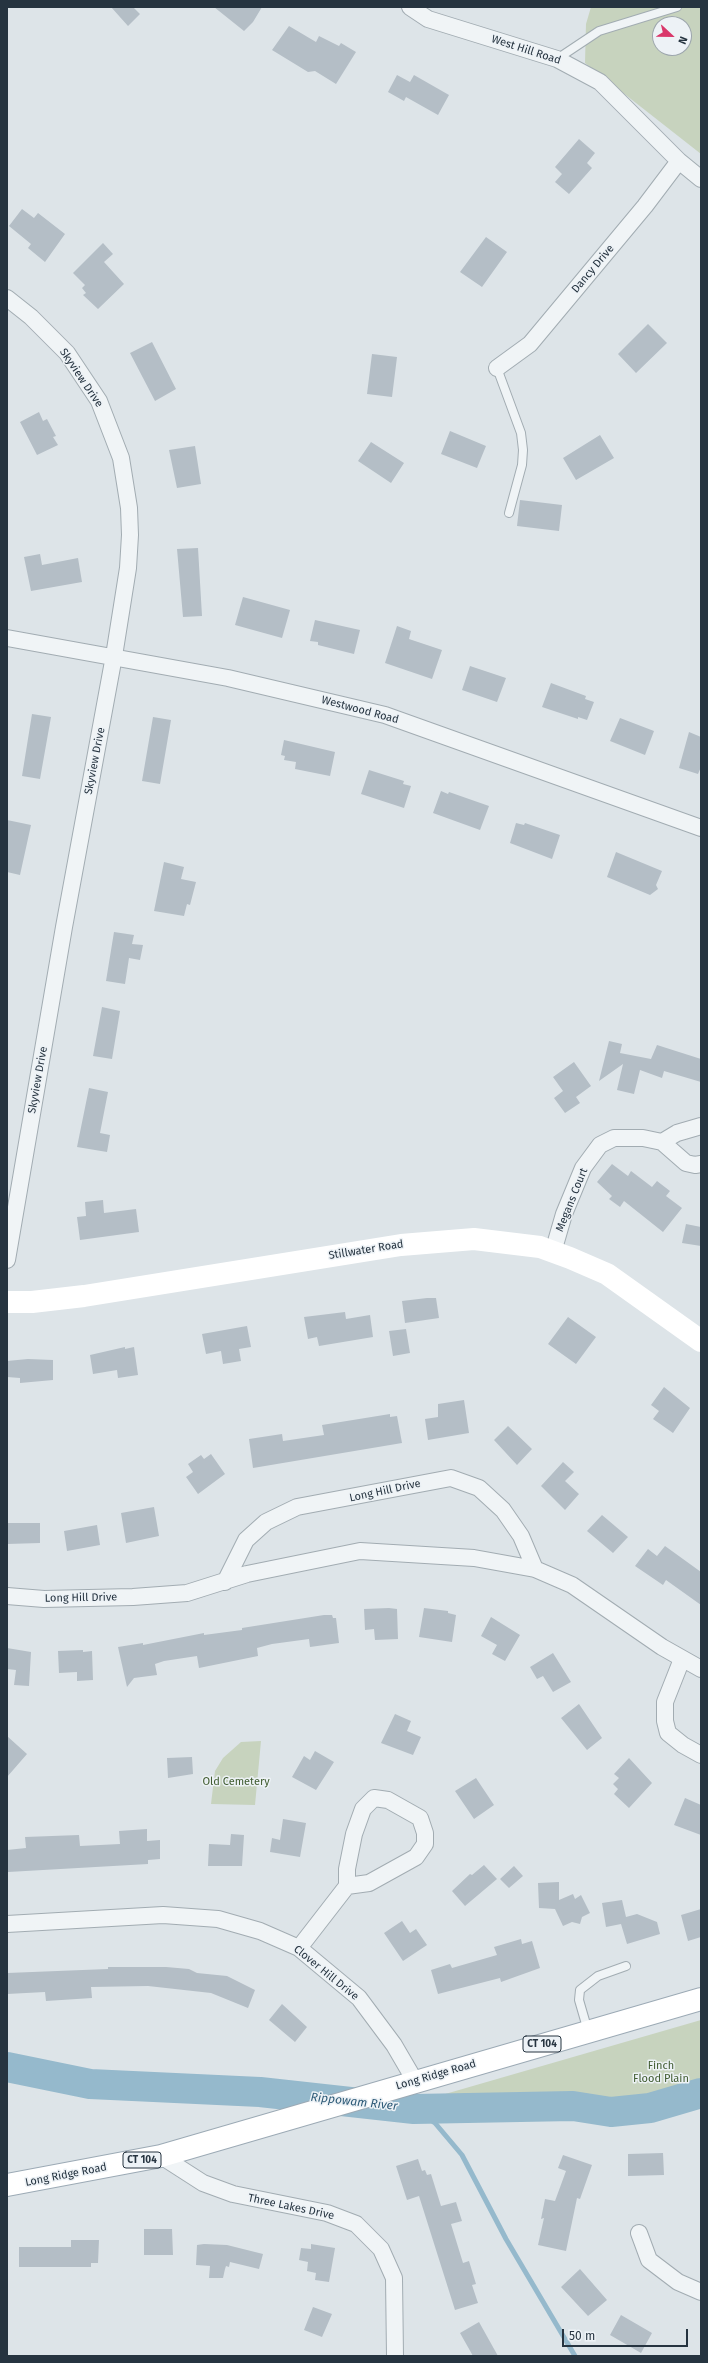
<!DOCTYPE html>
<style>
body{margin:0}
#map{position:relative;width:708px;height:2363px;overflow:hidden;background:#dde4e8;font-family:"Fira Sans",sans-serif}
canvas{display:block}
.frame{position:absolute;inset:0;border:8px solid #263440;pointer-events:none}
.north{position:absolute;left:652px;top:16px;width:40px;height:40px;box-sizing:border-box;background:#edf2f6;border:1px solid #9da6ad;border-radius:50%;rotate:112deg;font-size:11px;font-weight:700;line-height:16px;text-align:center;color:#263440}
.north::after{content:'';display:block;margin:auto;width:14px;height:18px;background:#d9376a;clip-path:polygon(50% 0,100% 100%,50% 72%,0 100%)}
.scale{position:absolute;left:562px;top:2329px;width:126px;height:18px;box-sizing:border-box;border:2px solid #263440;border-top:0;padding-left:5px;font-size:12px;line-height:14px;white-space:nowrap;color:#263440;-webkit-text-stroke:3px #edf2f6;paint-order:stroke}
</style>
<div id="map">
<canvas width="708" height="2363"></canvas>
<div class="frame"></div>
<div class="north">N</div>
<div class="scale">50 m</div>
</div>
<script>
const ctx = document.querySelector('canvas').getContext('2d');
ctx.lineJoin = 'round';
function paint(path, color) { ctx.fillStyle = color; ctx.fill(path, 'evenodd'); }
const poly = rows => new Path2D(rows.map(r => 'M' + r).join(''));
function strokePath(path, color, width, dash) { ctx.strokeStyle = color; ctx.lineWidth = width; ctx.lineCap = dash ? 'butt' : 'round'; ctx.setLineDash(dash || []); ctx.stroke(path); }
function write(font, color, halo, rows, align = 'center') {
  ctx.font = font + ' "Fira Sans",sans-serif'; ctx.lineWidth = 3; ctx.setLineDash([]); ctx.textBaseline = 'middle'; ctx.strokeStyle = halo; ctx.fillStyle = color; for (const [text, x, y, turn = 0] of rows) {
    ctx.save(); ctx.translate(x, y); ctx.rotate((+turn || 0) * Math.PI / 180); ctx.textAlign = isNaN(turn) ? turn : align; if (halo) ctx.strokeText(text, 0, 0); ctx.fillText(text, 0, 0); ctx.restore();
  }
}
paint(poly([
 [591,7,701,7,701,154,585,63,586,24],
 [660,24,684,24,684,48,660,48],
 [261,1741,255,1805,211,1804,215,1771,223,1758,241,1742],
 [701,2020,701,2101,669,2111,454,2123,421,2101]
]), '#c7d3be');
strokePath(poly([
 [414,2109,435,2123,462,2155,506,2239,575,2356]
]), '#95b9cc', 5);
strokePath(poly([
 [7,2067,90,2084,260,2092,414,2109,573,2106,611,2112,650,2108,701,2093]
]), '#95b9cc', 30);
paint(poly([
 [111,7,133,7,140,14,128,26],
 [214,7,262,7,253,22,244,31],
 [289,26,316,42,319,36,339,46,341,43,356,52,336,84,315,71,308,72,272,50],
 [397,75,410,82,414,75,449,95,438,115,406,97,404,101,388,92],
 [579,139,595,153,587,163,592,168,569,194,555,182,562,174,555,167],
 [22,209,34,218,38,213,65,234,45,262,28,248,31,244,9,226],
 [486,237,507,252,482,287,460,272],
 [103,243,113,254,104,262,124,284,98,309,83,295,86,293,82,288,85,285,73,273],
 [648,324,667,343,636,373,618,354],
 [152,342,176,389,155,401,130,353],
 [372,354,397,357,392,397,367,394],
 [39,412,43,421,47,419,56,436,53,437,58,445,37,455,20,422],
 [450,431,486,446,477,468,441,454],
 [600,435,614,458,576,480,563,458],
 [371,442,404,463,391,483,358,461],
 [195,446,201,484,177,488,169,450],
 [520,500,562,505,559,531,517,526],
 [198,548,202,616,183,617,177,549],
 [40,554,42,565,78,558,82,582,31,591,24,557],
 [243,597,290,610,282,638,235,625],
 [315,620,360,630,354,654,318,645,318,642,310,641],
 [397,626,411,631,409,639,442,650,432,679,385,663],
 [470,666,506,678,497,702,462,690],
 [551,683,586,696,585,699,594,702,587,720,578,717,578,719,542,707],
 [32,714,51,717,40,779,22,776],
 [153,717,171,720,160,784,142,781],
 [620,718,654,731,645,755,610,741],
 [689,732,701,737,701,767,698,774,679,768],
 [284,740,335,752,330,776,295,769,296,762,284,760,285,756,281,755],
 [369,770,404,781,403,784,411,786,404,808,361,794],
 [441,791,448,794,449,792,489,806,480,830,433,813],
 [7,820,31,825,20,875,7,872],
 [516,823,524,825,525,823,560,835,552,859,510,843],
 [616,852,662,871,656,885,658,889,650,895,607,877],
 [164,862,184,867,181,879,196,882,190,905,187,904,184,916,154,911],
 [114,932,134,935,132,944,143,945,140,960,129,958,125,984,106,981],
 [102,1007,120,1011,112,1059,93,1056],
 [609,1041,622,1044,620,1053,651,1059,657,1045,701,1059,701,1082,664,1071,662,1078,640,1070,634,1094,617,1090,623,1064,599,1081],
 [574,1062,591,1086,576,1097,580,1103,565,1113,554,1098,563,1091,553,1077],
 [89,1088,108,1092,100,1133,110,1135,107,1152,77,1147],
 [612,1164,628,1176,631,1171,652,1187,657,1181,670,1191,666,1196,682,1208,663,1232,624,1201,620,1207,609,1199,612,1196,597,1182],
 [103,1200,104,1213,136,1209,139,1232,80,1240,77,1217,86,1216,85,1202],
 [686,1224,701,1227,701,1246,682,1243],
 [427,1298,436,1298,439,1318,405,1323,402,1301],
 [345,1312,346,1319,370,1315,373,1337,319,1346,317,1337,308,1339,304,1317],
 [568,1317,596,1337,576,1364,548,1344],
 [247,1326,251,1347,239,1349,241,1361,223,1364,221,1351,206,1354,202,1334],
 [406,1329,410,1353,393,1356,389,1331],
 [125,1347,125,1349,134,1347,138,1375,118,1378,117,1370,93,1374,90,1355],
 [28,1359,53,1360,53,1380,20,1383,20,1378,7,1377,7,1361],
 [664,1387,690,1408,673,1433,653,1419,659,1411,651,1405],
 [464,1400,469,1433,428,1440,425,1419,438,1417,438,1404],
 [390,1414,390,1417,397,1416,402,1443,253,1468,249,1439,282,1434,283,1441,324,1435,322,1425],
 [508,1426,532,1449,517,1465,494,1440],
 [211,1454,225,1474,198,1494,186,1477,193,1472,188,1464,201,1455,204,1459],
 [563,1462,574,1472,565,1481,579,1494,565,1510,541,1486],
 [154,1507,159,1536,126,1543,121,1513],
 [602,1515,628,1537,613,1553,587,1531],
 [7,1523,40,1523,40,1543,7,1544],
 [97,1525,100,1545,67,1551,64,1531],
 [665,1546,701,1572,701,1605,666,1580,663,1585,635,1566,648,1549,657,1556],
 [389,1608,397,1609,398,1639,375,1640,374,1629,365,1630,364,1609],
 [424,1608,448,1611,448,1613,456,1615,452,1642,419,1637],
 [324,1615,332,1615,333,1618,336,1618,339,1643,310,1647,309,1639,272,1644,257,1648,258,1656,199,1668,197,1656,164,1661,155,1664,157,1675,134,1678,127,1687,118,1647,143,1643,143,1645,204,1633,204,1635,242,1630,242,1628],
 [491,1617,520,1635,505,1661,492,1654,497,1645,481,1636],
 [7,1648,31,1652,29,1686,14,1685,16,1670,7,1669],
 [83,1650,83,1652,92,1651,93,1680,77,1681,77,1672,59,1673,58,1651],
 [553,1653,571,1682,553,1692,543,1676,537,1679,530,1667],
 [579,1704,602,1738,587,1750,561,1718],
 [395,1714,411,1721,407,1731,421,1737,413,1755,381,1743],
 [7,1736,27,1754,7,1777],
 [315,1751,334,1762,316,1790,292,1777,304,1756,310,1760],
 [192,1757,193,1774,168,1778,167,1758],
 [629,1758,652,1783,629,1808,614,1794,618,1789,613,1784,619,1778,614,1774],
 [476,1778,494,1805,474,1819,455,1791],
 [685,1798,701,1805,701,1835,674,1825],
 [283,1819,306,1823,300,1857,270,1852,272,1838,280,1840],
 [147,1829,147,1841,160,1840,160,1859,148,1860,148,1864,8,1872,7,1850,26,1848,25,1837,79,1835,80,1846,120,1844,119,1831],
 [231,1834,244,1835,242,1866,208,1866,209,1844,230,1845],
 [484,1865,497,1879,465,1906,452,1891,470,1874,472,1875],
 [514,1866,523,1876,509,1888,500,1879],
 [559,1882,559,1900,573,1894,575,1899,581,1895,590,1913,582,1917,580,1924,572,1922,563,1926,555,1909,539,1908,538,1883],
 [622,1900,626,1917,637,1914,657,1922,660,1934,627,1944,621,1924,606,1927,602,1903],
 [701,1909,701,1937,688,1941,681,1915],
 [402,1921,410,1933,416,1929,427,1945,403,1961,384,1933],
 [521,1939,522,1944,532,1941,540,1968,501,1982,500,1978,438,1994,431,1970,450,1964,452,1968,497,1955,494,1947],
 [108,1967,166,1967,189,1969,197,1973,227,1976,255,1990,248,2008,211,1993,148,1986,91,1987,92,1998,46,2001,45,1992,7,1994,7,1973,108,1969],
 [282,2004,307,2027,295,2042,269,2020],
 [663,2153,664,2175,628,2176,628,2154],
 [563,2155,592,2165,580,2199,577,2198,566,2251,538,2245,544,2218,541,2219,545,2199,555,2201,566,2171,558,2168],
 [418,2159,422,2171,425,2170,427,2175,431,2174,441,2206,456,2202,462,2221,451,2224,463,2263,469,2261,476,2284,472,2285,478,2303,455,2310,419,2196,407,2200,396,2166],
 [144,2229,172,2229,173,2255,144,2255],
 [71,2240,99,2240,98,2263,91,2263,91,2267,19,2267,19,2247,71,2247],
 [204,2244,227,2245,263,2254,259,2269,230,2262,229,2267,226,2266,225,2269,223,2278,209,2278,210,2266,196,2265,197,2245],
 [311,2244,335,2248,329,2282,315,2280,316,2273,307,2271,308,2262,299,2260,301,2248,311,2249],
 [580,2269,607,2300,588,2316,561,2287],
 [313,2307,332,2314,322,2337,304,2330],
 [621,2315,652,2333,641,2353,610,2335],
 [479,2322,498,2356,473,2356,460,2333]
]), '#b4bec6');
const lane = poly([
 [557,59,599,31,677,7],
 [497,368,521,433,523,450,522,465,509,513],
 [588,2031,579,2000,580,1990,598,1976,626,1966]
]);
const street = poly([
 [410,7,428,19,557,59,600,82,679,161,701,179],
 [7,298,31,317,67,353,99,401,121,458,129,508,130,535,128,568,114,656,64,927,7,1260],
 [497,368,530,344,645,206,679,161],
 [7,638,228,678,385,715,701,828],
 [662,1142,677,1133,701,1126],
 [553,1252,564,1214,583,1168,600,1145,614,1138,643,1138,662,1142,686,1163,695,1165,701,1164],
 [225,1582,246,1540,266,1522,297,1507,451,1478,479,1488,503,1510,521,1536,535,1569],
 [7,1596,44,1599,133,1597,187,1593,247,1574,360,1551,474,1558,535,1569,572,1585,662,1647,701,1669],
 [682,1659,665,1702,665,1721,668,1733,683,1745,701,1755],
 [7,1924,163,1915,218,1919,260,1931,299,1948,359,1998,394,2045,415,2081],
 [299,1948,347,1886,369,1883,416,1857,425,1844,425,1833,420,1818,388,1800,374,1798,363,1809,354,1834,347,1869,347,1886],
 [161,2156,203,2183,233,2194,327,2213,356,2224,381,2249,394,2278,395,2356],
 [639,2233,649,2260,678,2282,701,2292]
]);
const primary = poly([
 [7,2185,161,2156,701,1999]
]);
strokePath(lane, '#a2acb2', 10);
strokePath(street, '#a2acb2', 18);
strokePath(primary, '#9caab5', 24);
strokePath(lane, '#f0f4f6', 8);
strokePath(street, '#f0f4f6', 16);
strokePath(poly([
 [7,1302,32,1302,84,1296,401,1245,474,1239,540,1247,570,1258,607,1274,701,1341]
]), '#fff', 22);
strokePath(primary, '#fff', 22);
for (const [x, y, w] of [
 [542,2044,38],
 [142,2160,38]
]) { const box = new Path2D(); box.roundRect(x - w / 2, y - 8, w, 16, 3); ctx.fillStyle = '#edf2f6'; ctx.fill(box); strokePath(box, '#263440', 1); }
write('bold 10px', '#263440', null, [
 ["CT 104",542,2044],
 ["CT 104",142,2160]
]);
write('11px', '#263440', '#edf2f6', [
 ["West Hill Road",526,50,18],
 ["Dancy Drive",593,269,-50],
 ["Skyview Drive",81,378,56],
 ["Westwood Road",360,710,15],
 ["Skyview Drive",95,761,-79],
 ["Skyview Drive",38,1080,-80],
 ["Megans Court",572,1200,-68],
 ["Stillwater Road",366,1250,-9],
 ["Long Hill Drive",385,1491,-12],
 ["Long Hill Drive",81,1598,-1],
 ["Clover Hill Drive",326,1973,39],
 ["Long Ridge Road",436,2075,-16],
 ["Long Ridge Road",66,2175,-11],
 ["Three Lakes Drive",291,2207,12]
]);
write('11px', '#415d32', '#edf2f6', [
 ["Old Cemetery",236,1782],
 ["Finch",661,2066],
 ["Flood Plain",661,2079]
]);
write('italic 12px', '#2d5a77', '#edf2f6', [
 ["Rippowam River",354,2102,6]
]);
</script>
